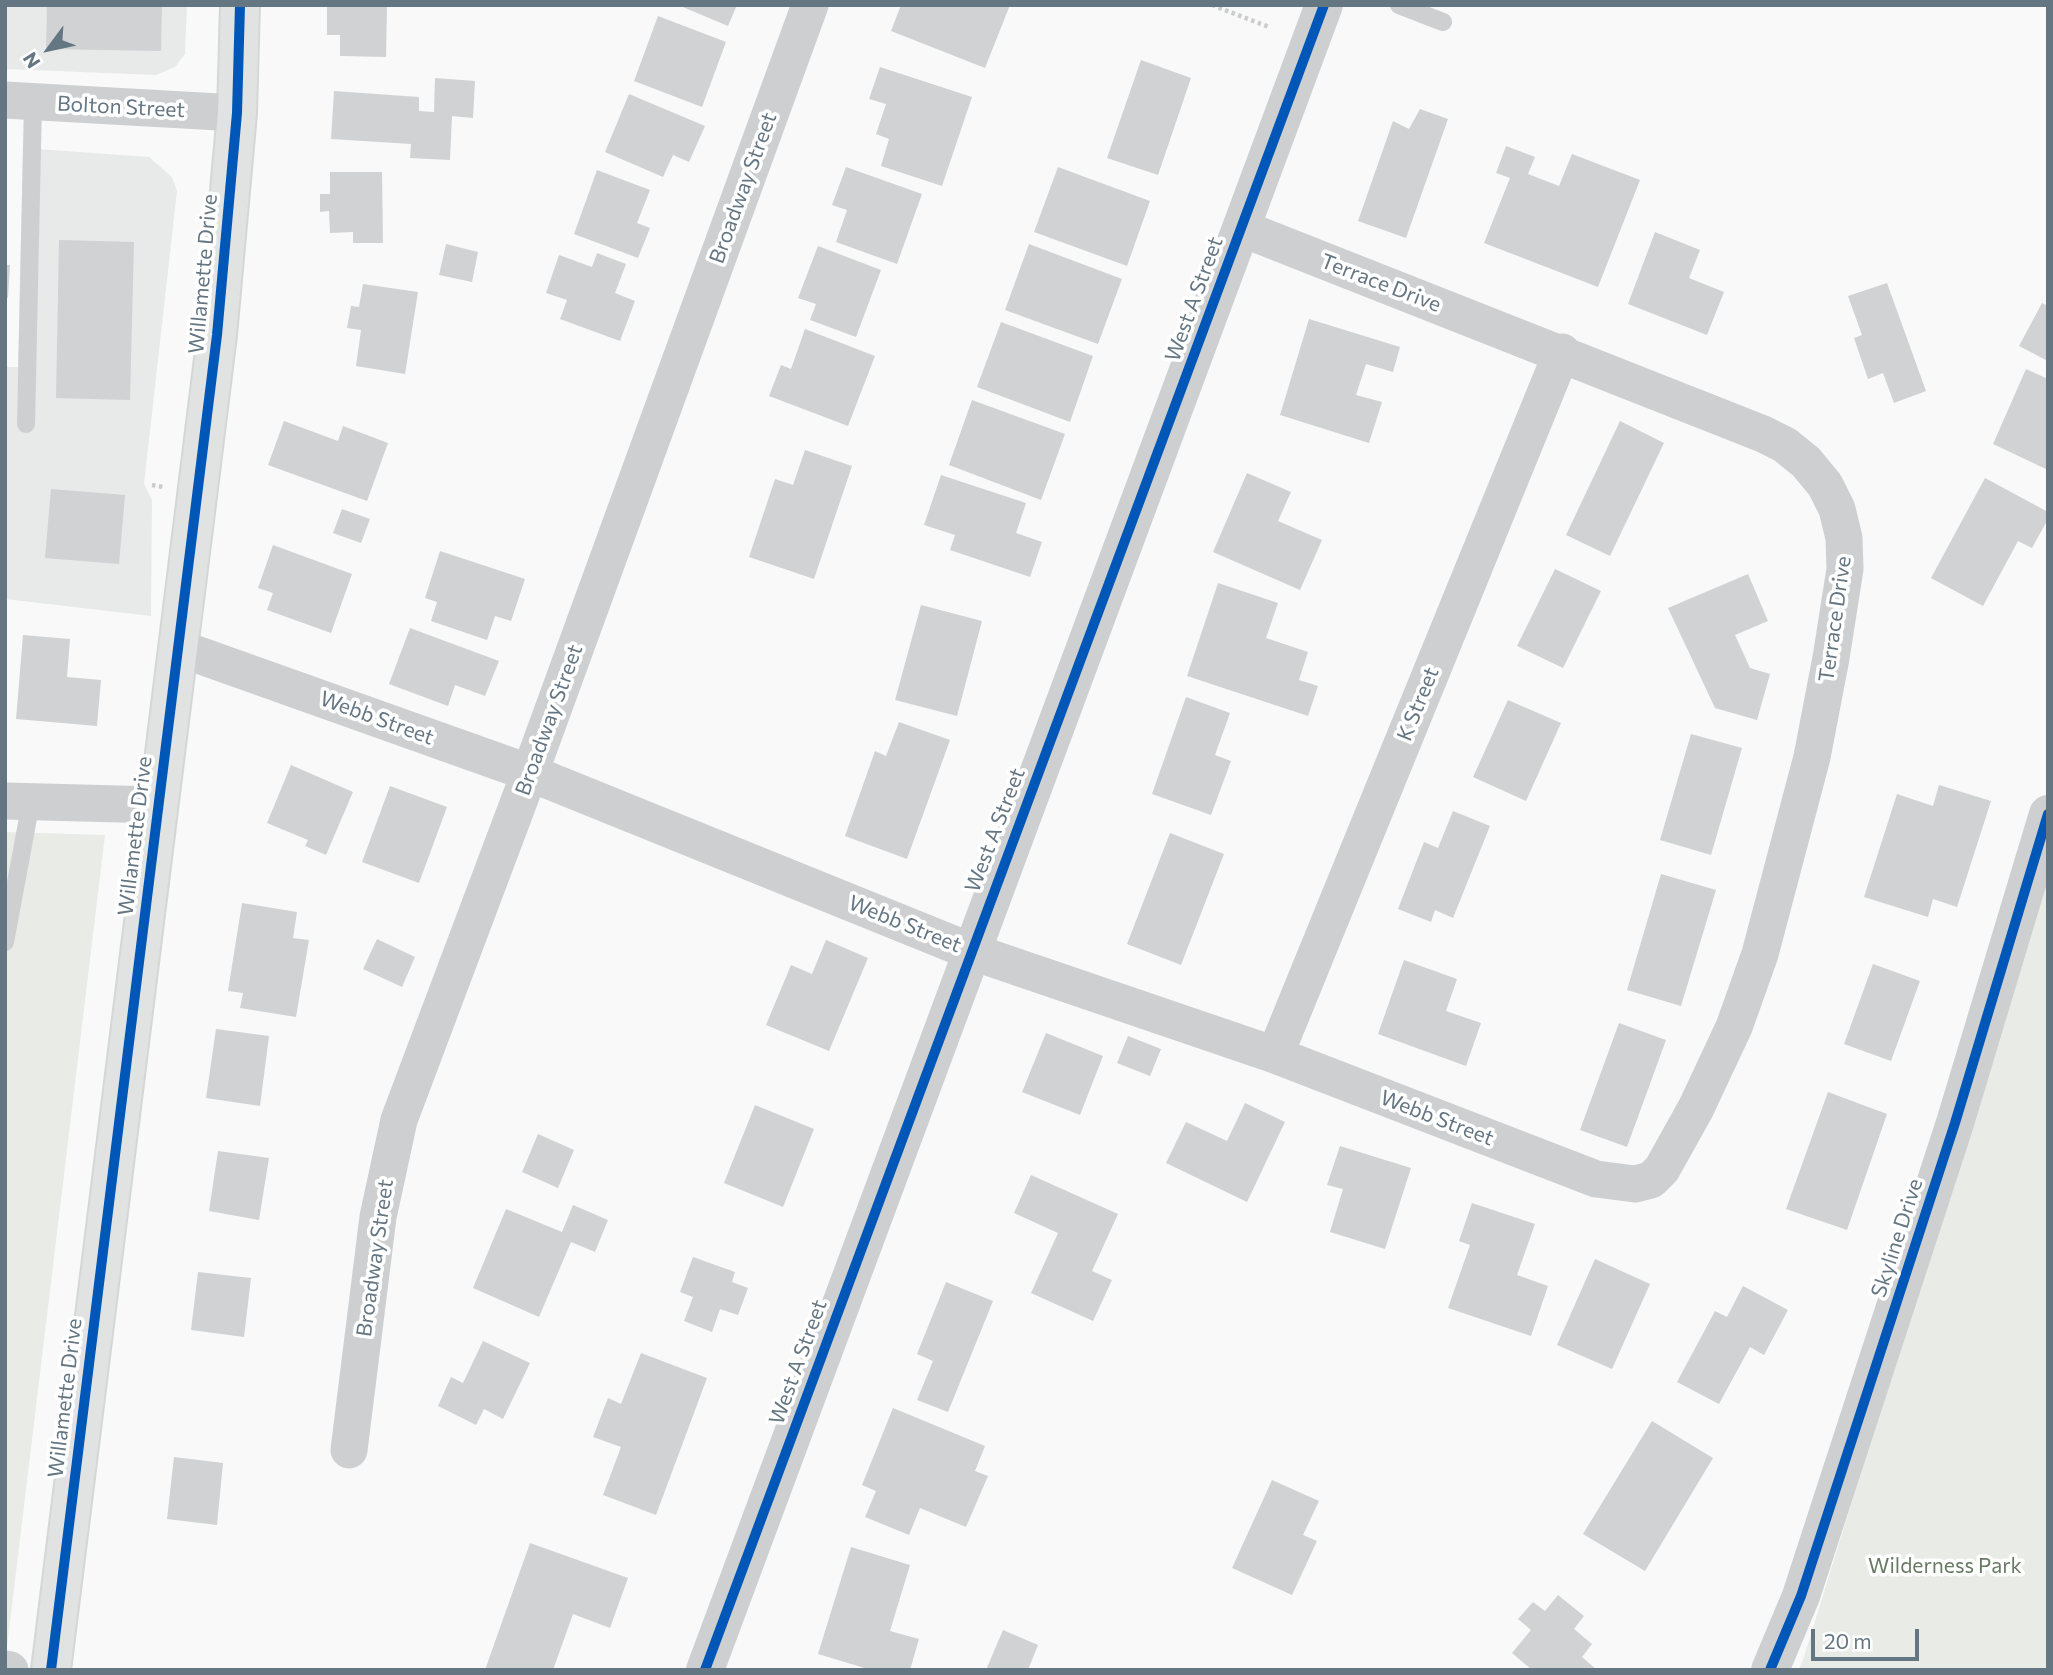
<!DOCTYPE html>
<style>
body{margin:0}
#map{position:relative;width:2053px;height:1675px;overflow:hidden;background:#f9f9f9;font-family:Commissioner,sans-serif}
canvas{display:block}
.frame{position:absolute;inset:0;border:7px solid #657683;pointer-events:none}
.north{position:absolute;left:14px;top:14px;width:70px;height:70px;-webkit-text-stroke:5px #fff;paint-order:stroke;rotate:237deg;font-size:19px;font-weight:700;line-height:28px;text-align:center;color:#657683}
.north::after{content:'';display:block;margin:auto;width:24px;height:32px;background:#657683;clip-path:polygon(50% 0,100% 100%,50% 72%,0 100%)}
.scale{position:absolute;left:1811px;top:1629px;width:108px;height:32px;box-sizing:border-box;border:4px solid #657683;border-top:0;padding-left:9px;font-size:21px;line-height:24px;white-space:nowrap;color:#657683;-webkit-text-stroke:5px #fff;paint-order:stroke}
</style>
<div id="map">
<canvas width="2053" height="1675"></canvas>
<div class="frame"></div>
<div class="north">N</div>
<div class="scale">20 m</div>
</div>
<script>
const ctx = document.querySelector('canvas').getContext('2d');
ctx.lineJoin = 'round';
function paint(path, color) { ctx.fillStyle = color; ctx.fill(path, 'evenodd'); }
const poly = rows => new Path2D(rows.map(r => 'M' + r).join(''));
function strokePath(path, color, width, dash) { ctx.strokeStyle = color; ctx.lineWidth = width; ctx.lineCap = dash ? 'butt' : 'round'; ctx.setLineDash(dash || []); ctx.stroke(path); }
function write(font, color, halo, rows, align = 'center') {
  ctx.font = font + ' Commissioner,sans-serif'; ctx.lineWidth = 7; ctx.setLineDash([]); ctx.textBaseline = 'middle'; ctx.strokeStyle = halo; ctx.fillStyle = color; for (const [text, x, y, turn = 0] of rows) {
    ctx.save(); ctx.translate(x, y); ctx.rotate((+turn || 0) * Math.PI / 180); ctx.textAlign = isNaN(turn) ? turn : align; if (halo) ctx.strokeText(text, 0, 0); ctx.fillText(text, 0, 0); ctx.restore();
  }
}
paint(poly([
 [5,5,187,5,185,54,175,67,156,75,5,69],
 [23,148,149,157,172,177,177,191,144,484,152,500,151,616,5,599,5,367,18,367]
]), '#e8e9e9');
paint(poly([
 [5,832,105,835,6,1655,5,1655],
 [2048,866,2048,1670,1798,1670,1803,1660]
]), '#e8ebe6');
paint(poly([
 [47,5,162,5,161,51,46,49],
 [327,5,387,5,386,57,340,56,340,35,327,35],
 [678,5,737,5,728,26],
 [901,5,1010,5,985,68,891,31],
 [658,16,726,42,702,107,634,81],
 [1141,60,1191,78,1158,175,1107,158],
 [880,67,972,97,942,186,881,166,889,139,876,134,886,104,869,99],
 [435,78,475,81,473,118,452,116,450,160,410,158,411,144,331,139,334,91,419,97,419,111,434,112],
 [629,94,705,126,689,162,673,155,663,177,605,152],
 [1420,109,1448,119,1406,238,1358,221,1393,121,1409,129],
 [1506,146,1535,157,1528,174,1559,186,1572,154,1640,180,1598,287,1484,243,1510,178,1496,173],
 [846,167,922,194,897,264,836,242,847,210,832,205],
 [1058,167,1150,201,1127,266,1034,232],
 [597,170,650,190,637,223,650,228,638,258,574,234],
 [330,172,382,172,383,243,353,243,353,232,330,233,329,211,320,212,320,194,330,194],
 [1655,232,1700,250,1689,278,1724,292,1707,335,1628,304],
 [59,240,134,242,130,400,56,398],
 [446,244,478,252,472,282,439,275],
 [1029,244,1122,279,1098,344,1005,310],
 [818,246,881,270,856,337,810,320,816,304,798,298],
 [597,253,626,264,615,293,635,301,620,341,560,319,567,300,546,293,559,255,592,267],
 [5,265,10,265,8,298,5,298],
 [1887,283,1926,391,1894,403,1883,373,1868,379,1854,338,1862,335,1848,296],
 [363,284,418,292,405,374,356,366,361,330,347,328,351,306,359,307],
 [2042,303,2048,306,2048,361,2019,346],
 [1309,319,1400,347,1393,372,1366,364,1356,395,1382,402,1369,443,1280,415],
 [1001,322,1093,356,1070,422,977,387],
 [805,329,875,356,848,426,769,396,781,365,791,369],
 [2026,369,2048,379,2048,470,1993,444],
 [972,400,1065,434,1041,500,949,465],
 [284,421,338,441,343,426,388,443,367,501,268,465],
 [1620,421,1664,443,1610,556,1566,535],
 [805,450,852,466,814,579,749,557,775,479,793,485],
 [1247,473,1291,492,1278,521,1322,540,1300,590,1213,552],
 [941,475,1026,503,1016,533,1042,542,1030,577,950,550,955,535,924,525],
 [1985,478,2048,512,2048,519,2032,548,2018,541,1983,606,1931,578],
 [51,489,125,495,119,564,45,558],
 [342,509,370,519,361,543,333,533],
 [273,545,352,574,331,633,267,610,273,593,258,588],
 [440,551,525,579,511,621,495,616,487,640,431,621,437,602,425,598],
 [1555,569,1601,591,1563,668,1517,646],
 [1748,574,1768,621,1735,635,1750,668,1770,674,1757,720,1715,708,1668,608],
 [1218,583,1278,603,1266,638,1308,652,1299,680,1318,686,1308,716,1187,676],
 [921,605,982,621,957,716,895,700],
 [410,628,499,661,485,696,455,685,448,706,389,684],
 [23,635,70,639,67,677,101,680,97,726,16,719],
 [1186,697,1230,713,1215,755,1231,761,1211,815,1152,794],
 [1508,700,1561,723,1526,801,1473,777],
 [899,722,950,740,907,859,845,836,875,751,886,756],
 [1691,734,1742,748,1711,855,1660,840],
 [291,765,353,792,326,855,305,846,308,840,267,823],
 [1939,785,1991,801,1957,907,1933,899,1928,917,1864,897,1897,794,1933,806],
 [390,786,447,807,419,883,362,862],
 [1453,811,1490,826,1453,918,1435,910,1431,922,1398,909,1424,842,1438,848],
 [1170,833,1224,854,1181,965,1127,944],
 [1661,874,1716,890,1681,1006,1627,990],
 [242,903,297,912,293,938,309,940,296,1017,240,1008,243,993,228,991],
 [377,939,415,957,402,987,363,969],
 [826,940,868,958,829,1051,766,1025,791,965,812,974],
 [1404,960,1457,979,1446,1011,1481,1023,1466,1066,1378,1034],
 [1873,964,1920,981,1891,1061,1844,1044],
 [1619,1023,1666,1040,1627,1147,1580,1130],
 [216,1029,269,1036,260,1106,206,1098],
 [1046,1033,1103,1056,1080,1115,1022,1092],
 [1128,1036,1161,1049,1150,1076,1117,1063],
 [1828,1092,1887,1114,1847,1230,1786,1209],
 [1245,1103,1285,1122,1247,1202,1166,1163,1186,1122,1227,1141],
 [755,1105,814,1129,783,1207,724,1183],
 [538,1134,574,1150,558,1188,522,1172],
 [1340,1146,1411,1168,1385,1249,1330,1232,1343,1189,1327,1185],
 [218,1151,269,1158,259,1220,209,1211],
 [1031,1175,1118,1214,1092,1271,1112,1280,1093,1321,1031,1293,1058,1233,1014,1213],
 [1472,1203,1535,1224,1517,1275,1548,1286,1531,1336,1448,1308,1470,1245,1459,1241],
 [573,1205,608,1220,595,1252,571,1242,539,1317,473,1288,506,1209,562,1232],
 [693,1257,735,1272,732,1282,748,1288,738,1315,720,1309,712,1332,684,1321,693,1297,680,1292],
 [1595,1259,1650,1284,1612,1369,1557,1345],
 [198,1272,251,1278,244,1337,191,1330],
 [946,1282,993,1301,948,1412,917,1400,933,1361,917,1354],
 [1743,1286,1788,1310,1764,1355,1750,1347,1719,1404,1677,1382,1715,1311,1727,1317],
 [483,1341,530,1363,503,1419,484,1409,476,1425,438,1406,451,1377,463,1383],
 [641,1353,707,1378,656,1515,603,1495,621,1447,593,1437,608,1398,621,1404],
 [893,1408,985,1446,975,1471,988,1476,966,1527,920,1508,909,1535,865,1517,876,1491,862,1485],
 [1652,1421,1713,1458,1645,1571,1583,1534],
 [174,1457,223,1463,217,1525,167,1519],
 [1272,1480,1319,1501,1303,1535,1317,1541,1292,1595,1232,1568],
 [530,1543,628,1578,610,1628,573,1614,553,1670,485,1670],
 [851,1547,910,1565,890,1631,919,1639,910,1670,871,1670,818,1654],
 [1558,1595,1584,1616,1574,1629,1592,1644,1582,1657,1597,1670,1532,1670,1512,1653,1531,1630,1518,1619,1533,1602,1545,1611],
 [1003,1630,1038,1645,1028,1670,986,1670]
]), '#d0d2d3');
const primary = poly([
 [51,1670,217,335,237,113,240,5]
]);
strokePath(primary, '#d5d6d7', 42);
strokePath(poly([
 [1212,5,1269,27],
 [152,485,163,487]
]), '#cbcccd', 4.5, [3.5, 3.5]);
strokePath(poly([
 [1399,5,1443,22],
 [26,424,33,102],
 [5,942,31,802]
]), '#cecfd0', 18);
strokePath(poly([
 [5,100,237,113],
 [179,648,530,773,970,951,1275,1055,1596,1179,1635,1184,1651,1180,1662,1169,1696,1108,1734,1027,1760,954,1812,757,1831,658,1845,569,1844,538,1837,509,1825,485,1806,462,1785,445,1763,434,1241,228],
 [5,801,158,805],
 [1275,1055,1562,352],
 [349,1450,378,1217,399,1120,539,748,810,5],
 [5,1669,10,1670]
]), '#cecfd0', 37);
strokePath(poly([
 [705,1670,1324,5],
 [1770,1670,1801,1596,1955,1123,2048,814]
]), '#cecfd0', 38);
strokePath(primary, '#e1e2e2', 38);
strokePath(poly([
 [51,1670,217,335,237,113,240,5],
 [705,1670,1324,5],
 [1770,1670,1801,1596,1955,1123,2048,814]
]), '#0057b8', 10);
write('21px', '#657683', '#fff', [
 ["Bolton Street",121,107,3],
 ["Broadway Street",743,188,-70],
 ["Willamette Drive",203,274,-85],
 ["Terrace Drive",1381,283,21],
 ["West A Street",1194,299,-70],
 ["Terrace Drive",1835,619,-82],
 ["K Street",1418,704,-68],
 ["Webb Street",377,718,20],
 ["Broadway Street",549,720,-70],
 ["West A Street",995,830,-69],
 ["Willamette Drive",135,836,-83],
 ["Webb Street",905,924,22],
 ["Webb Street",1437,1118,21],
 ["Skyline Drive",1897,1238,-72],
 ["Broadway Street",375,1258,-82],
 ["West A Street",798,1362,-70],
 ["Willamette Drive",65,1398,-83]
]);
write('21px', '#687a64', '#fff', [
 ["Wilderness Park",1945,1566]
]);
</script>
